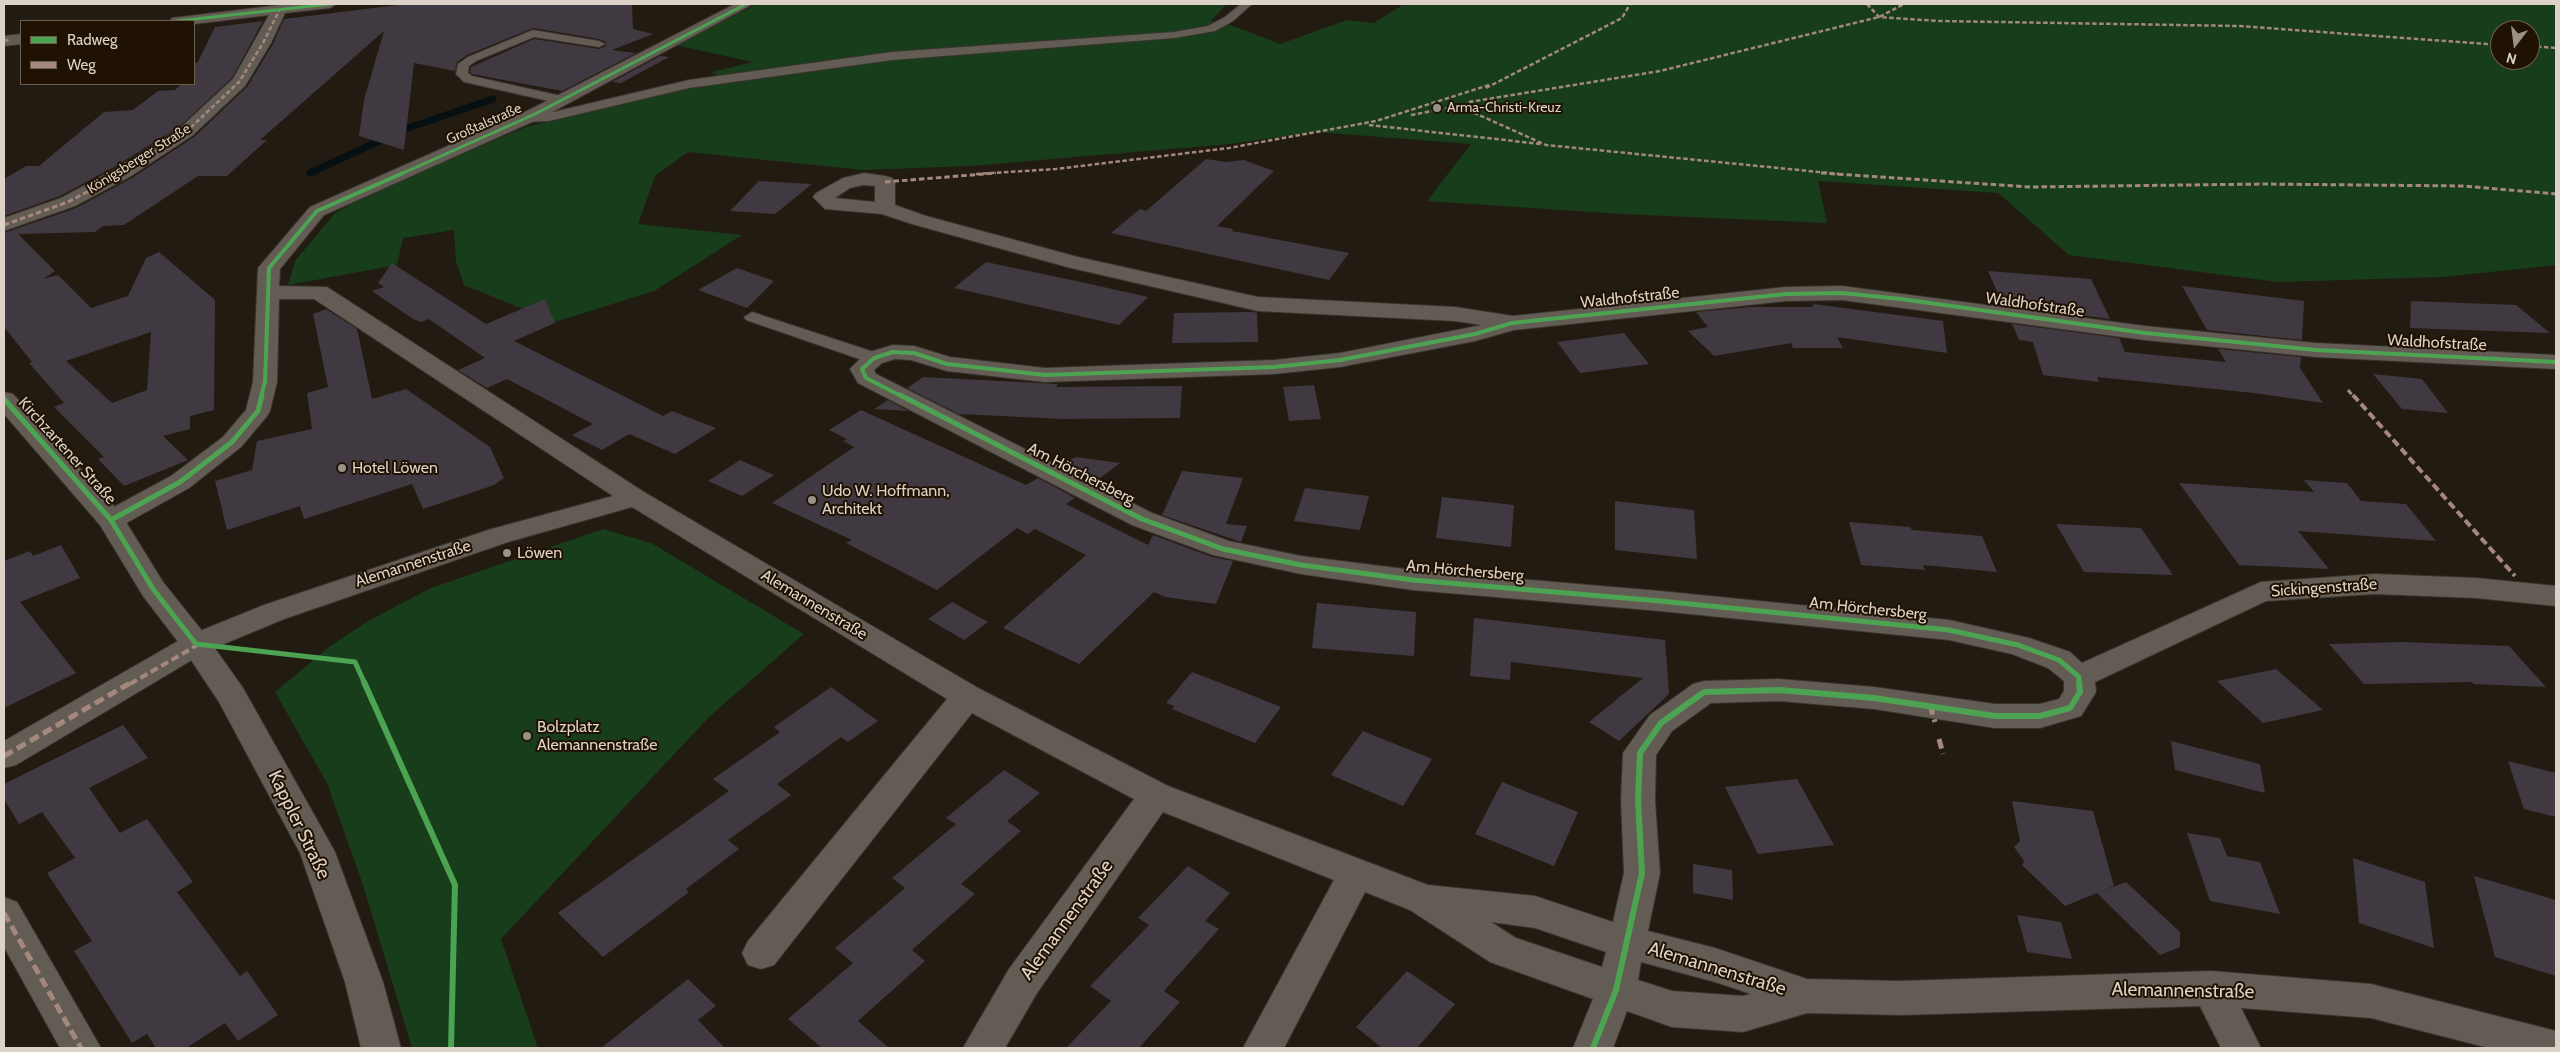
<!DOCTYPE html>
<meta charset="utf-8">
<style>
body{margin:0}
#map{position:relative;width:2560px;height:1052px;overflow:hidden;background:#221b11;font-family:Cabin,sans-serif}
canvas{display:block}
.frame{position:absolute;inset:0;border:5px solid #dcd2c7;pointer-events:none}
.legend{position:absolute;left:20px;top:20px;width:175px;height:65px;box-sizing:border-box;background:#201202;border:1px solid #6b5f51;margin:0;padding:6px 9px;list-style:none;font-size:15px;color:#dcd2c7}
.legend li{display:flex;align-items:center;gap:10px;height:25px}
.legend b{width:25px;border:1px solid #6b5f51}
.north{position:absolute;left:2490px;top:20px;width:50px;height:50px;box-sizing:border-box;background:#201202;border:1px solid #6b5f51;border-radius:50%;rotate:195deg;font-size:14px;font-weight:700;line-height:20px;text-align:center;color:#dcd2c7}
.north::after{content:'';display:block;margin:auto;width:18px;height:22px;background:#9b9287;clip-path:polygon(50% 0,100% 100%,50% 72%,0 100%)}
</style>
<div id="map">
<canvas width="2560" height="1052"></canvas>
<div class="frame"></div>
<ul class="legend">
<li><b style="height:6px;background:#4ca352"></b>Radweg</li>
<li><b style="height:6px;background:#a5887d"></b>Weg</li>
</ul>
<div class="north">N</div>
</div>
<script>
const ctx = document.querySelector('canvas').getContext('2d');
ctx.lineJoin = 'round';
function paint(path, color) { ctx.fillStyle = color; ctx.fill(path, 'evenodd'); }
const poly = rows => new Path2D(rows.map(r => 'M' + r).join(''));
function strokePath(path, color, width, dash) { ctx.strokeStyle = color; ctx.lineWidth = width; ctx.lineCap = dash ? 'butt' : 'round'; ctx.setLineDash(dash || []); ctx.stroke(path); }
function write(font, color, halo, rows, align = 'center') {
  ctx.font = font + ' Cabin,sans-serif'; ctx.lineWidth = 4; ctx.setLineDash([]); ctx.textBaseline = 'middle'; ctx.strokeStyle = halo; ctx.fillStyle = color; for (const [text, x, y, turn = 0] of rows) {
    ctx.save(); ctx.translate(x, y); ctx.rotate((+turn || 0) * Math.PI / 180); ctx.textAlign = isNaN(turn) ? turn : align; if (halo) ctx.strokeText(text, 0, 0); ctx.fillText(text, 0, 0); ctx.restore();
  }
}
paint(poly([
 [757,4,1227,4,1211,21,1230,25,1280,44,1347,20,1374,23,1404,4,2556,4,2556,265,2443,277,2278,282,2069,255,1998,193,1818,181,1827,223,1621,214,1427,201,1471,144,1316,132,1230,144,970,166,863,170,688,152,655,176,638,224,742,235,654,291,555,322,464,285,456,262,454,230,403,238,397,265,288,285,295,261,335,213,379,189,526,127,723,78,712,72,753,62,675,45],
 [2500,30,2530,30,2530,60,2500,60],
 [603,529,651,543,804,634,710,716,501,939,538,1048,412,1048,363,885,327,783,275,692,329,647,368,621,431,588]
]), '#183d1b');
strokePath(poly([
 [310,173,405,129,493,99]
]), '#061013', 7);
paint(poly([
 [406,4,632,4,633,29,653,34,612,50,636,53,562,91,472,74,470,72,471,67,534,39,599,49,606,46,606,42,599,39,533,28,467,55,457,62,455,71,414,63,404,150,359,136,364,100,384,31,260,140,267,140,227,176,198,176,124,225,103,226,95,232,18,234,55,271,43,279,58,275,91,308,128,296,146,258,159,252,215,300,214,410,190,416,190,429,163,436,188,460,124,486,98,459,104,457,54,407,64,403,29,363,32,362,4,327,4,233,76,208,132,178,194,137,247,87,273,44,284,19],
 [151,332,147,390,112,403,66,361],
 [263,21,232,78,180,126,116,166,60,196,4,216,4,179,26,166,39,166,104,112,133,110,158,91,175,90,181,84,194,84,194,63,198,62,215,27],
 [660,56,669,57,621,83,612,82],
 [1206,159,1226,162,1244,160,1274,171,1217,226,1233,229,1232,231,1349,253,1329,280,1111,233,1140,209,1146,211],
 [759,181,812,184,775,214,730,211],
 [986,262,1081,282,1148,297,1119,325,954,288],
 [392,263,486,324,545,299,555,323,514,341,663,416,672,411,716,428,675,454,629,434,602,450,572,435,593,424,507,379,487,388,458,370,485,358,429,319,421,322,413,319,372,291,384,287,378,283],
 [737,268,774,281,747,308,698,290],
 [1988,271,2091,279,2110,319,2003,305],
 [2182,286,2304,301,2302,340,2207,330],
 [2411,301,2516,305,2550,333,2410,328],
 [1813,304,1943,321,1947,353,1837,337,1843,348,1793,348,1791,343,1714,356,1688,331,1708,327,1696,312,1750,307,1813,307],
 [326,309,357,329,372,399,406,389,490,447,504,478,494,485,423,509,412,484,304,519,300,506,227,530,215,481,252,470,257,441,312,429,307,393,328,387,313,314],
 [1253,312,1257,313,1258,342,1172,343,1174,313],
 [2012,324,2119,338,2125,352,2226,362,2218,349,2301,357,2300,368,2323,403,2254,393,2097,377,2099,382,2043,375,2033,342,2019,340],
 [1624,333,1649,364,1580,373,1557,342],
 [2373,374,2422,379,2448,413,2402,409],
 [923,377,1058,384,1056,387,1182,386,1180,418,1063,419,959,414,907,388],
 [1314,385,1321,419,1289,421,1283,387],
 [888,400,908,411,874,409],
 [861,410,1026,485,1038,478,1075,498,1066,504,1148,545,1153,535,1212,557,1233,561,1216,604,1165,597,1154,592,1079,664,1003,628,1086,555,1035,529,1028,534,1017,528,937,590,846,543,852,540,772,503,854,447,843,441,847,439,829,430],
 [1076,457,1120,463,1095,482,1061,465],
 [740,460,774,475,742,496,708,481],
 [1182,471,1243,478,1226,524,1247,526,1241,542,1162,515],
 [2304,480,2347,483,2361,501,2406,504,2436,541,2298,531,2329,569,2239,565,2179,483,2314,492],
 [1305,488,1369,496,1360,530,1294,521],
 [1442,497,1514,505,1511,547,1436,538],
 [1615,501,1694,510,1697,559,1615,550],
 [1849,522,1910,527,1912,530,1982,536,1997,572,1923,565,1925,570,1861,565],
 [2056,524,2141,528,2173,575,2084,572],
 [61,545,80,578,20,602,76,673,4,708,4,561,30,551,33,556],
 [952,602,988,622,964,640,928,619],
 [1317,603,1416,612,1414,656,1312,648],
 [1474,618,1665,640,1669,694,1619,741,1589,722,1643,678,1511,662,1510,680,1470,676],
 [2402,642,2509,646,2546,687,2474,684,2472,682,2364,684,2329,644],
 [2276,669,2323,710,2263,723,2217,681],
 [1192,672,1231,687,1281,707,1255,743,1172,709,1174,706,1166,703],
 [831,687,878,721,848,742,841,737,777,784,791,795,728,840,739,849,686,889,689,892,603,957,558,913,729,791,713,779,780,732,774,727],
 [123,725,148,758,89,788,120,833,147,819,193,882,177,892,240,976,247,971,278,1015,238,1041,225,1023,186,1048,156,1048,147,1034,132,1043,74,951,92,941,47,873,75,858,42,812,19,824,4,799,4,784],
 [1363,731,1432,759,1403,806,1331,775],
 [2171,741,2260,764,2265,793,2175,770],
 [2508,761,2556,773,2556,817,2524,809],
 [1004,770,1040,793,1007,821,1021,831,961,884,975,894,912,950,925,961,858,1021,889,1048,822,1048,788,1019,853,963,835,948,905,888,892,878,956,824,946,818],
 [1797,779,1834,845,1758,854,1725,787],
 [1502,782,1578,812,1554,866,1475,834],
 [2012,801,2093,811,2114,886,2065,906,2022,865,2024,861,2014,847,2020,841],
 [2187,833,2220,838,2227,856,2260,862,2280,914,2210,901],
 [2353,858,2425,882,2434,948,2359,923],
 [1693,864,1732,870,1733,900,1693,893],
 [1188,866,1230,893,1205,921,1219,929,1164,991,1180,1002,1139,1048,1066,1048,1111,1001,1090,986,1149,925,1138,918],
 [2474,876,2556,900,2556,976,2495,957],
 [2126,882,2180,932,2180,947,2160,955,2097,893],
 [2017,915,2061,922,2072,959,2027,952],
 [1407,971,1455,1004,1417,1048,1382,1048,1356,1027],
 [688,979,716,1006,698,1020,725,1048,601,1048]
]), '#413941');
const service = poly([
 [1241,4,1252,4,1233,21,1215,31,1174,38,892,60,689,88,549,121,526,122,520,118,526,114,549,113,689,80,892,52,1174,32,1208,26,1225,17,1241,4],
 [533,30,599,41,605,44,599,47,534,37,476,61,469,66,468,73,472,76,566,97,568,100,566,103,562,104,464,82,456,74,458,64,468,57,533,30],
 [752,312,880,354,883,358,880,362,874,363,868,362,746,320,744,317,752,312]
]);
const minor = poly([
 [337,4,330,8,285,13,271,43,245,86,193,135,131,176,75,206,4,231,4,218,61,198,117,168,181,127,233,79,269,15,194,24,194,21,170,21,172,18,280,5,337,4],
 [735,4,753,4,541,118,324,215,280,269,279,286,327,287,644,492,978,688,1168,786,1428,885,1535,896,1613,922,1624,873,1621,800,1623,753,1650,715,1693,684,1704,681,1779,679,1874,687,1995,704,2040,704,2059,699,2064,691,2064,681,2048,668,2012,654,1949,640,1660,611,1413,590,1301,574,1213,555,1132,525,858,383,850,369,866,353,893,345,914,346,950,357,1045,368,1274,360,1340,353,1482,325,1455,321,1258,311,1067,267,912,224,882,214,825,209,813,197,816,193,843,178,864,173,885,176,892,178,895,182,895,205,926,216,1078,257,1258,297,1455,307,1513,316,1786,287,1842,286,2145,326,2316,343,2556,355,2556,369,2316,357,2145,340,1842,300,1786,301,1514,330,1475,341,1340,367,1274,374,1045,382,947,371,911,360,895,359,882,363,874,370,876,374,1152,513,1229,541,1301,556,1413,570,1660,591,1949,620,2029,638,2070,652,2082,663,2261,582,2375,574,2476,578,2556,586,2556,606,2476,598,2375,594,2266,601,2095,682,2096,692,2081,716,2040,728,1995,728,1874,709,1779,701,1711,703,1672,731,1656,755,1655,800,1660,873,1648,931,1715,948,1807,979,1901,981,2211,971,2371,984,2552,1030,2556,1031,2556,1048,2489,1048,2371,1018,2241,1008,2261,1048,2221,1048,2200,1006,1901,1015,1807,1013,1743,1032,1672,1027,1627,1011,1613,1048,1573,1048,1593,999,1490,962,1410,910,1365,892,1284,1048,1243,1048,1334,880,1163,812,1037,993,1005,1048,963,1048,1009,969,1134,799,972,713,774,965,761,969,748,965,742,953,748,941,947,699,632,507,508,542,284,619,207,651,16,765,4,768,4,741,185,637,264,605,488,530,613,496,314,299,279,299,277,382,270,411,267,416,241,447,189,488,121,526,111,529,101,526,97,520,101,514,171,476,223,437,246,410,253,382,258,268,310,207,529,110,735,4],
 [864,185,875,186,875,202,835,198,850,188,864,185],
 [1491,922,1535,928,1606,952,1602,967,1516,938,1491,922],
 [1641,962,1715,982,1751,994,1743,996,1672,991,1638,980,1641,962],
 [21,34,21,44,4,46,4,36,21,34],
 [4,897,17,902,101,1048,60,1048,4,947,4,897]
]);
const tertiary = poly([
 [4,392,13,394,121,514,163,582,207,637,243,688,335,852,383,982,401,1048,361,1048,345,982,300,853,219,702,185,651,143,596,100,525,4,414,4,392]
]);
strokePath(service, '#3a342d', 2);
strokePath(minor, '#3a342d', 2);
strokePath(tertiary, '#3a342d', 2);
paint(service, '#635c54');
paint(minor, '#635c54');
paint(tertiary, '#635c54');
strokePath(poly([
 [1867,4,1879,17,1938,21,2239,26,2500,45],
 [4,40,11,41],
 [2530,46,2556,48],
 [1486,88,1622,18,1630,4],
 [1469,102,1660,71,1879,17,1904,4],
 [1461,107,1546,145,1839,174],
 [1411,115,1464,105],
 [1369,125,1541,144],
 [121,174,187,131,239,82,263,43,280,9],
 [976,174,1056,169,1229,148,1376,121,1489,85]
]), '#a5887d', 2.5, [4.5, 2.5]);
strokePath(poly([
 [1821,173,2030,187,2264,184,2464,186,2556,194],
 [885,182,996,173],
 [4,225,68,202,123,173],
 [2348,390,2354,397]
]), '#a5887d', 3, [5.5, 3]);
strokePath(poly([
 [2353,395,2515,576],
 [130,684,199,644]
]), '#a5887d', 4, [8, 4]);
strokePath(poly([
 [1930,705,1935,722],
 [1939,739,1943,754],
 [4,756,132,682],
 [4,913,81,1048]
]), '#a5887d', 5, [10, 5]);
strokePath(poly([
 [177,21,330,4],
 [401,174,535,114,746,4]
]), '#4ca352', 3);
strokePath(poly([
 [261,397,265,382,269,268,317,211,403,173],
 [903,397,866,378,862,369,874,358,893,352,914,353,947,364,1045,375,1274,367,1340,360,1475,334,1512,323,1786,294,1842,293,1901,299,2145,333,2316,350,2556,362]
]), '#4ca352', 4);
strokePath(poly([
 [900,395,1142,519,1223,549,1301,565,1413,580,1660,601,1949,630,2018,645,2059,660,2079,677,2079,684],
 [4,399,111,520,153,589,196,644,355,662,365,684],
 [111,520,180,482,232,442,258,411,262,395]
]), '#4ca352', 5);
strokePath(poly([
 [364,682,455,885,451,1048],
 [1593,1048,1616,990,1642,873,1638,800,1640,753,1661,723,1704,692,1779,690,1874,698,1995,716,2040,716,2070,708,2080,692,2079,682]
]), '#4ca352', 6);
for (const [x, y, r, color] of [
 [1437,108,5,"#9b9287"],
 [342,468,5,"#9b9287"],
 [812,500,5,"#9b9287"],
 [507,553,5,"#9b9287"],
 [527,736,5,"#9b9287"]
]) { const dot = new Path2D(); dot.arc(x, y, r, 0, 2 * Math.PI); ctx.fillStyle = color; ctx.fill(dot); strokePath(dot, '#201202', 2); }
write('14px', '#dcd2c7', '#201202', [
 ["Arma-Christi-Kreuz",1447,108]
], 'left');
write('14px', '#dcd2c7', '#201202', [
 ["Großtalstraße",484,124,-24],
 ["Königsberger Straße",139,159,-32]
]);
write('16px', '#dcd2c7', '#201202', [
 ["Waldhofstraße",1630,298,-6],
 ["Waldhofstraße",2035,305,8],
 ["Waldhofstraße",2437,343,3],
 ["Kirchzartener Straße",67,451,48],
 ["Am Hörchersberg",1081,474,27],
 ["Alemannenstraße",413,564,-18],
 ["Am Hörchersberg",1465,571,5],
 ["Sickingenstraße",2324,588,-4],
 ["Alemannenstraße",814,605,31],
 ["Am Hörchersberg",1868,609,6]
]);
write('16px', '#dcd2c7', '#201202', [
 ["Hotel Löwen",352,468],
 ["Udo W. Hoffmann,",822,491],
 ["Architekt",822,509],
 ["Löwen",517,553],
 ["Bolzplatz",537,727],
 ["Alemannenstraße",537,745]
], 'left');
write('19px', '#dcd2c7', '#201202', [
 ["Kappler Straße",299,825,64],
 ["Alemannenstraße",1067,920,-54],
 ["Alemannenstraße",1717,969,17],
 ["Alemannenstraße",2183,991,1]
]);
</script>
